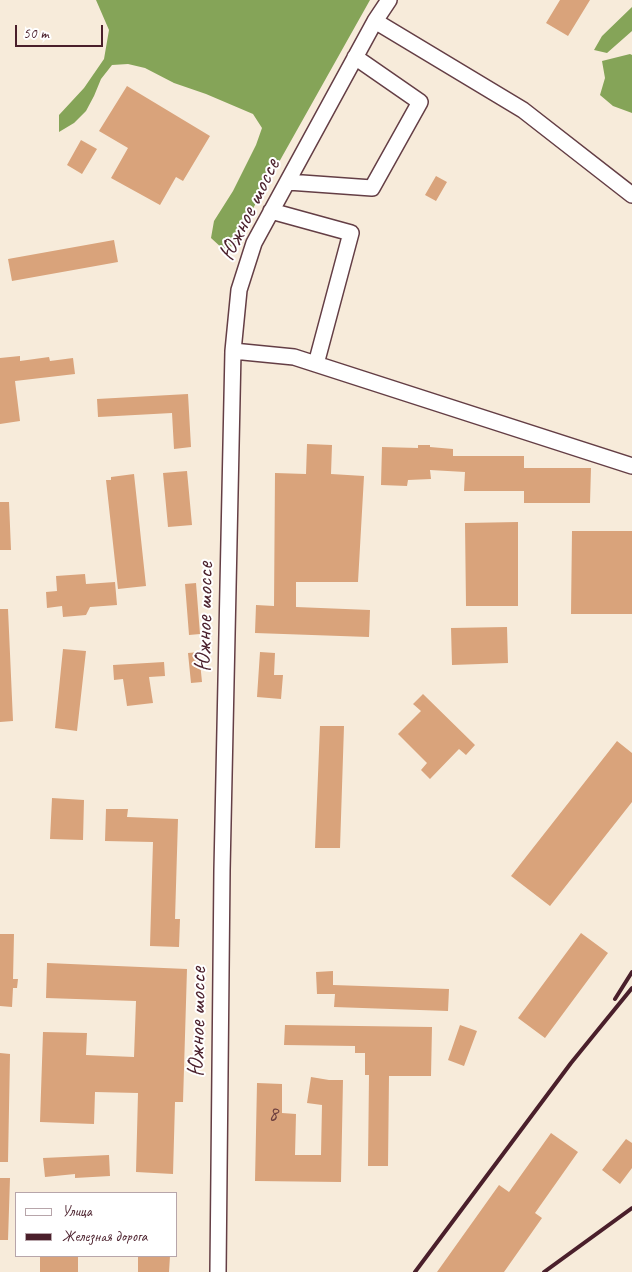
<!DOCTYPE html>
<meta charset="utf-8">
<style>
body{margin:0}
#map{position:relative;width:632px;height:1272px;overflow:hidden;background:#f7ebda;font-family:Caveat,sans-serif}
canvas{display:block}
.legend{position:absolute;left:15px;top:1192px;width:162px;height:65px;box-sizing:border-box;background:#fff;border:1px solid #b7a5aa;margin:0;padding:6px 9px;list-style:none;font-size:15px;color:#4a1f2b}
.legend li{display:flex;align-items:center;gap:10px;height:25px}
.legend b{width:25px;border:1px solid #b7a5aa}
.scale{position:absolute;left:15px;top:25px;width:88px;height:22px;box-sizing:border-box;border:2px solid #4a1f2b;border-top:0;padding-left:6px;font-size:15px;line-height:18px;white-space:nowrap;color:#4a1f2b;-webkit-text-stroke:4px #fff;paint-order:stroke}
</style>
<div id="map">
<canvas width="632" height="1272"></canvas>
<ul class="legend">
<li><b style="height:6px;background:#fff"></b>Улица</li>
<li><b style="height:6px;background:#4a1f2b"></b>Железная дорога</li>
</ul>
<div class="scale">50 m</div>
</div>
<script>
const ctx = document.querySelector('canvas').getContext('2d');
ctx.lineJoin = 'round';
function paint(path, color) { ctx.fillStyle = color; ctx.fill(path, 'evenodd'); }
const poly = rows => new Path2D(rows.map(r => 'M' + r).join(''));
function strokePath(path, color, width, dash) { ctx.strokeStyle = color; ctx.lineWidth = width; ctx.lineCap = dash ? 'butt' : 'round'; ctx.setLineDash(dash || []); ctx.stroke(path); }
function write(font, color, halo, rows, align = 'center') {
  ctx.font = font + ' Caveat,sans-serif'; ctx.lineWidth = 4; ctx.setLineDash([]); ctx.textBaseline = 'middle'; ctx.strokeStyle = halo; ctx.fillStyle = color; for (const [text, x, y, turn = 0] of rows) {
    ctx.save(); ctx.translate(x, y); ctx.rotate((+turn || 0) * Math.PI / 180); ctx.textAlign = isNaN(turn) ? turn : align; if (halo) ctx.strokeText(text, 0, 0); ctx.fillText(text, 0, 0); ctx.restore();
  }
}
paint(poly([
 [96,0,370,0,251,212,239,244,223,249,211,238,214,221,233,191,256,145,262,128,253,114,206,94,174,83,145,68,128,64,112,65,101,79,94,96,86,111,74,123,59,132,59,115,84,88,104,59,109,30],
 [632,7,632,31,607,53,594,50,602,36],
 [630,54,632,55,632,113,613,106,600,95,605,78,602,61]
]), '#85a458');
paint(poly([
 [560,0,590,0,568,36,546,23],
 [127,86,210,136,183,181,176,177,160,205,111,178,128,148,99,131],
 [81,140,97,149,82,174,67,165],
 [436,176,447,182,436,201,425,195],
 [114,240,118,262,12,281,8,259],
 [20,356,20,361,49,357,50,361,73,358,75,374,15,381,20,421,0,424,0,358],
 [188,394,191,447,174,449,172,413,98,417,97,399],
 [307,444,332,445,331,474,364,476,358,582,296,582,296,607,370,610,369,637,255,633,256,605,274,606,275,473,306,474],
 [418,445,430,445,430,447,453,449,453,456,524,456,524,468,591,468,590,503,524,503,524,491,464,491,465,472,430,470,431,479,408,480,407,486,381,485,382,447,418,448],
 [187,471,192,525,168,527,163,473],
 [134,474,146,586,118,589,106,480,111,480,111,477],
 [0,502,9,502,11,550,0,550],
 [518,522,518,606,466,606,465,523],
 [572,531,632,531,632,614,571,614],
 [85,574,86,584,115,582,117,605,90,607,86,615,63,617,62,606,47,608,46,592,57,591,56,576],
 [196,583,200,634,189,635,185,584],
 [0,609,8,609,13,721,0,722],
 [507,627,508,663,452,665,451,628],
 [63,649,86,651,77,731,55,728],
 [199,652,202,682,191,683,188,653],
 [260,652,275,653,274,675,283,675,281,699,257,697],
 [164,662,165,676,149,677,153,703,127,706,123,679,114,680,113,665],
 [423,694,475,745,466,755,459,749,430,779,421,770,427,763,398,734,421,711,413,704],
 [320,726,344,726,340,848,315,848],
 [617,741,632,753,632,802,550,906,511,876],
 [52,798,84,800,83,840,50,839],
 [106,809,128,809,127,817,178,819,175,919,180,919,179,947,150,946,153,842,105,841],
 [581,933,608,953,545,1038,518,1018],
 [0,934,14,934,13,979,18,979,17,988,13,988,12,1007,0,1006],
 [47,963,187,969,183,1102,175,1102,173,1174,136,1172,138,1093,95,1092,94,1124,40,1122,43,1032,87,1033,86,1055,134,1057,136,1001,46,998],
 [333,971,333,985,449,989,448,1011,334,1007,335,994,317,994,316,972],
 [285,1025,432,1027,431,1076,389,1076,388,1166,368,1166,369,1075,365,1075,365,1053,355,1053,355,1046,284,1045],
 [460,1025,477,1031,464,1066,448,1060],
 [0,1053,10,1054,8,1162,0,1162],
 [311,1077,329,1080,343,1080,341,1182,255,1181,257,1083,282,1084,282,1113,296,1114,295,1155,321,1155,322,1105,307,1103],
 [551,1133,578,1152,535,1213,542,1218,504,1272,437,1272,499,1185,509,1192],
 [626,1139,632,1143,632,1168,620,1184,602,1170],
 [109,1155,110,1176,75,1178,75,1174,45,1177,43,1158],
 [0,1178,10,1178,8,1240,0,1240],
 [40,1256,78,1256,78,1272,40,1272],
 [138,1256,170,1256,169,1272,138,1272]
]), '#d9a37b');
const minor = poly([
 [375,21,523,110,632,195],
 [288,182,372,188,420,102,355,57],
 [271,211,351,233,316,364],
 [233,351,294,357,632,466],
 [218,1272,222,870,233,351,239,290,254,243,375,21,389,0]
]);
strokePath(minor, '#643e45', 18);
strokePath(minor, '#fff', 15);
strokePath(poly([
 [615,999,632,972],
 [415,1272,571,1063,632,988],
 [544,1272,632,1208]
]), '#4a1f2b', 4);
write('21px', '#6e403f', null, [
 ["8",273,1114]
]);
write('24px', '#4a1f2b', '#fff', [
 ["Южное шоссе",250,210,-64],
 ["Южное шоссе",205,617,-89],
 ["Южное шоссе",198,1022,-89]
]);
</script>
